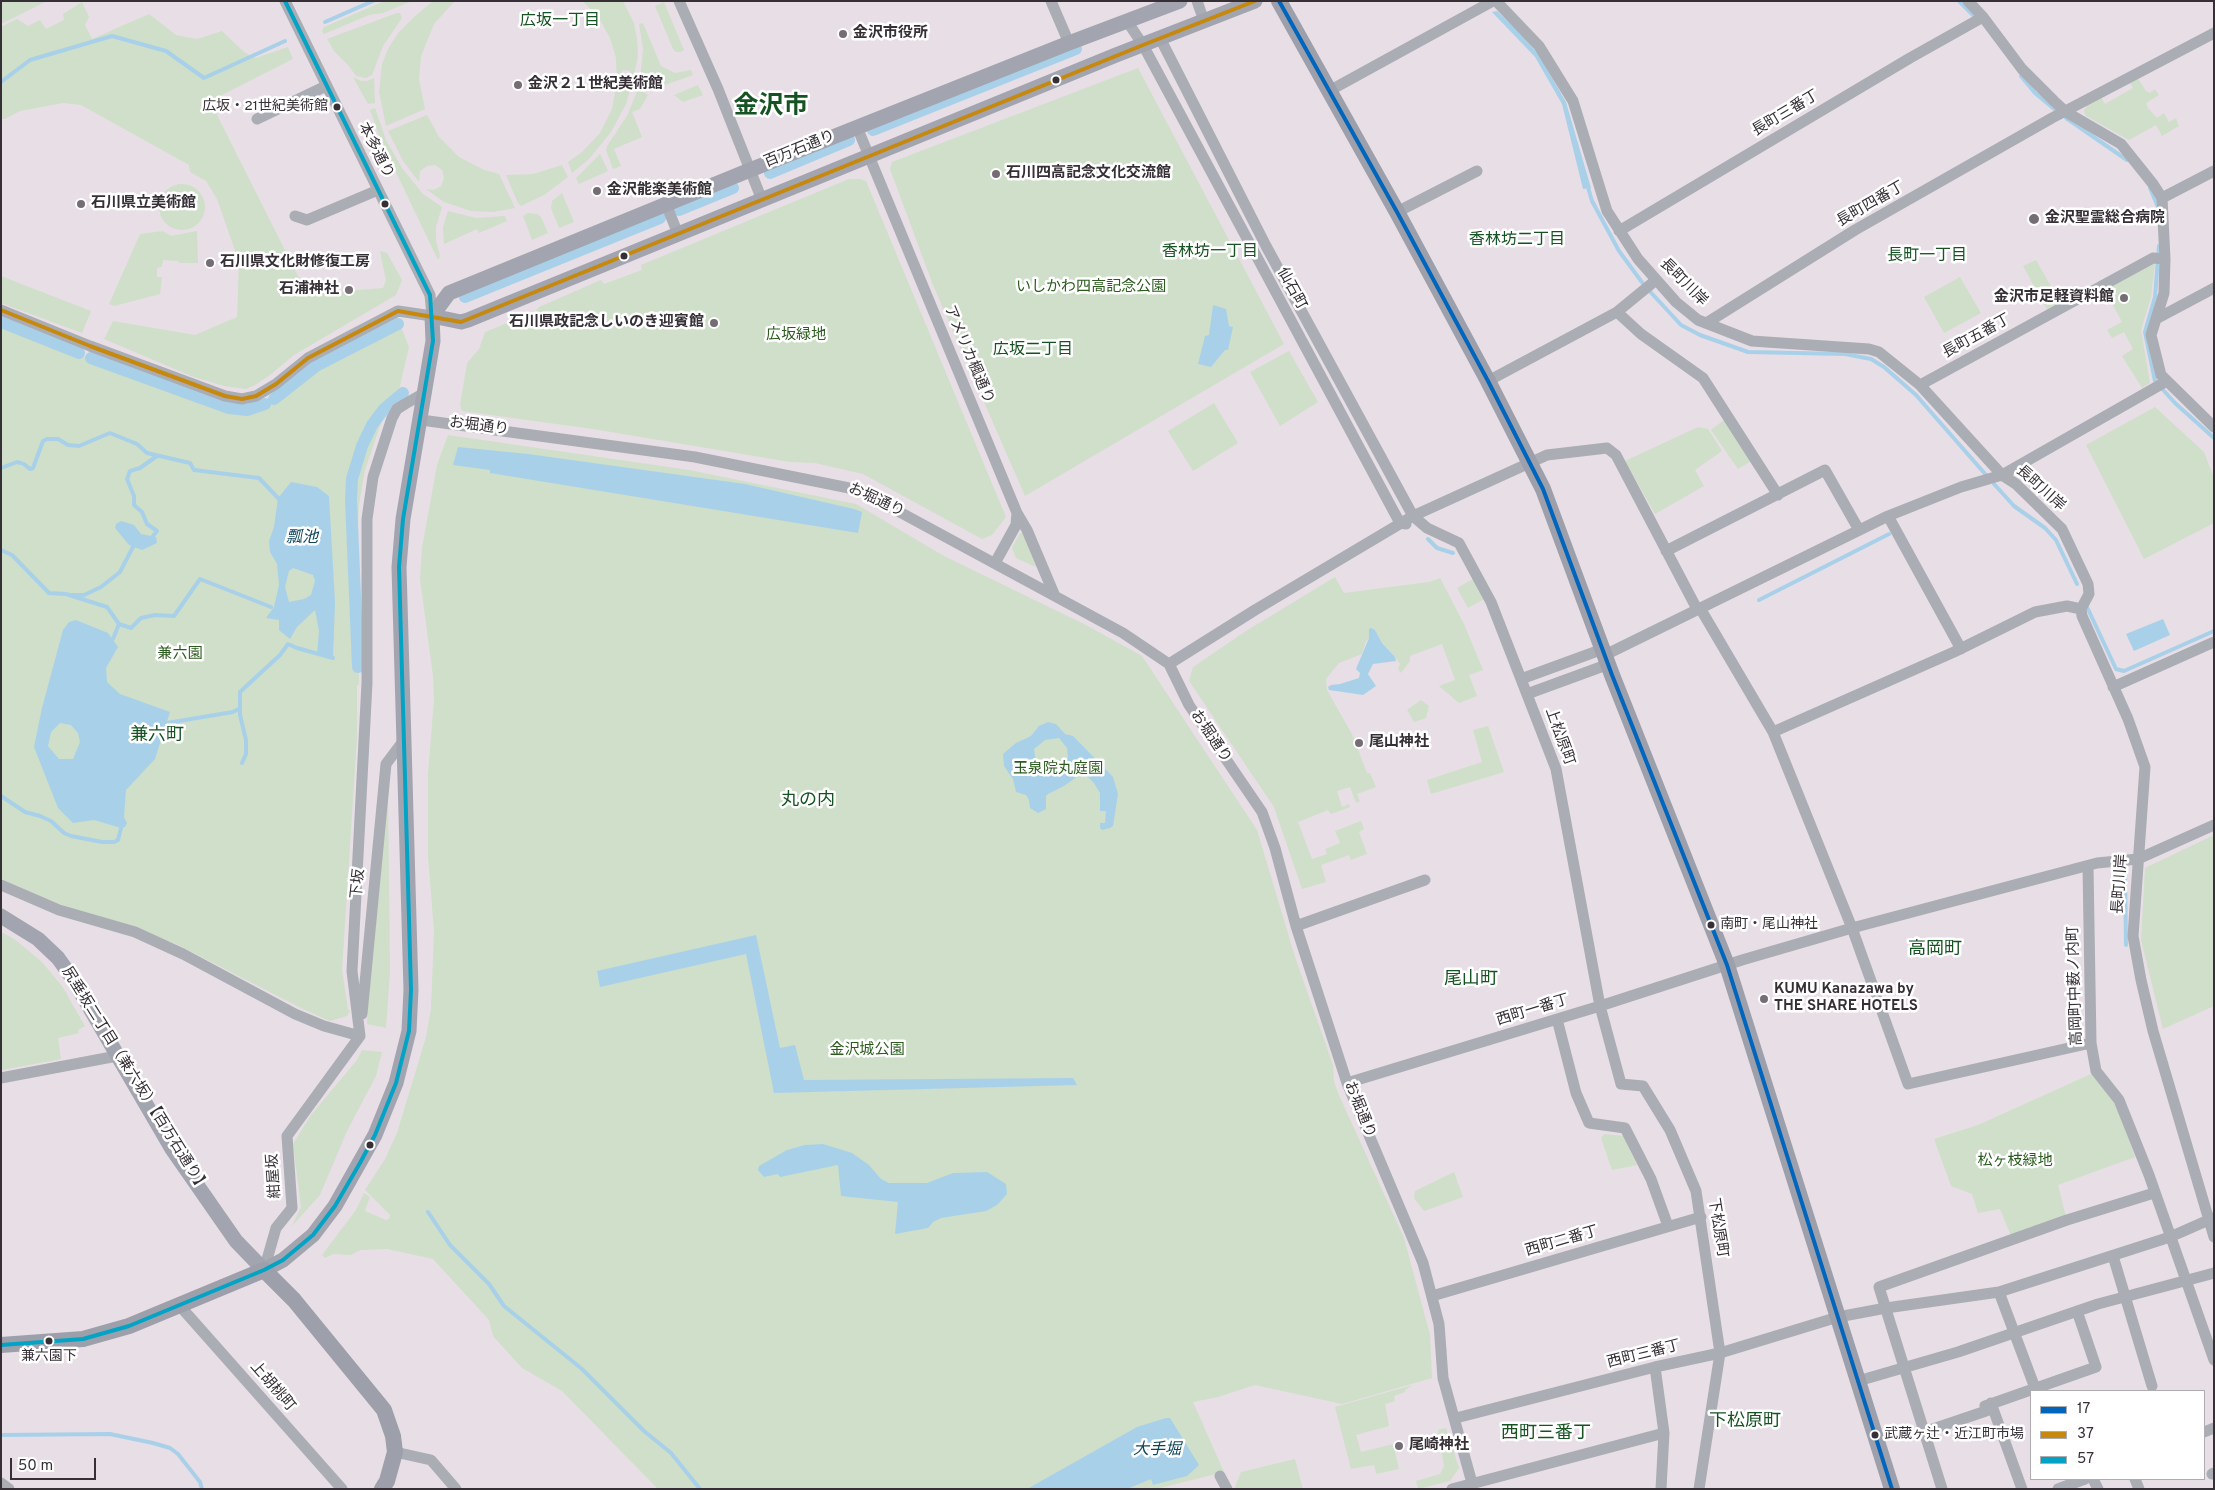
<!DOCTYPE html>
<meta charset="utf-8">
<style>
body{margin:0}
#map{position:relative;width:2215px;height:1490px;overflow:hidden;background:#e8dee6;font-family:Overpass,sans-serif}
canvas{display:block}
.frame{position:absolute;inset:0;border:2px solid #363036;pointer-events:none}
.legend{position:absolute;left:2030px;top:1390px;width:175px;height:90px;box-sizing:border-box;background:#fff;border:1px solid #afacaf;margin:0;padding:6px 9px;list-style:none;font-size:15px;color:#363036}
.legend li{display:flex;align-items:center;gap:10px;height:25px}
.legend b{width:25px;border:1px solid #afacaf}
.scale{position:absolute;left:10px;top:1458px;width:86px;height:22px;box-sizing:border-box;border:2px solid #363036;border-top:0;padding-left:6px;font-size:15px;line-height:18px;white-space:nowrap;color:#363036;-webkit-text-stroke:4px #fff;paint-order:stroke}
</style>
<div id="map">
<canvas width="2215" height="1490"></canvas>
<div class="frame"></div>
<ul class="legend">
<li><b style="height:6px;background:#0065bd"></b>17</li>
<li><b style="height:6px;background:#c7880e"></b>37</li>
<li><b style="height:6px;background:#03a3c6"></b>57</li>
</ul>
<div class="scale">50 m</div>
</div>
<script>
const ctx = document.querySelector('canvas').getContext('2d');
ctx.lineJoin = 'round';
function paint(path, color) { ctx.fillStyle = color; ctx.fill(path, 'evenodd'); }
const poly = rows => new Path2D(rows.map(r => 'M' + r).join(''));
function strokePath(path, color, width, dash) { ctx.strokeStyle = color; ctx.lineWidth = width; ctx.lineCap = dash ? 'butt' : 'round'; ctx.setLineDash(dash || []); ctx.stroke(path); }
function write(font, color, halo, rows, align = 'center') {
  ctx.font = font + ' Overpass,"Noto Sans JP",sans-serif'; ctx.lineWidth = 5; ctx.setLineDash([]); ctx.textBaseline = 'middle'; ctx.strokeStyle = halo; ctx.fillStyle = color; for (const [text, x, y, turn = 0] of rows) {
    ctx.save(); ctx.translate(x, y); ctx.rotate((+turn || 0) * Math.PI / 180); ctx.textAlign = isNaN(turn) ? turn : align; if (halo) ctx.strokeText(text, 0, 0); ctx.fillText(text, 0, 0); ctx.restore();
  }
}
paint(poly([
 [1,1,47,1,1,24],
 [385,1,412,1,383,13,369,15,324,34,322,31,324,27],
 [433,1,455,1,434,24,421,56,419,79,425,109,386,126,379,92,382,64,389,47,399,32,415,16],
 [583,1,623,1,634,23,637,39,638,56,633,80,630,81,632,75,630,71,623,70,620,73,620,78,624,82,617,86,616,58,610,38,600,20],
 [82,2,89,17,85,25,92,39,149,14,176,35,197,39,222,31,244,52,256,58,288,47,293,59,210,101,307,294,383,288,386,281,380,251,387,253,402,280,396,295,294,355,270,375,255,385,246,389,224,386,191,376,104,339,113,321,195,335,237,317,239,262,217,199,206,181,190,172,189,165,81,105,63,103,20,111,5,119,1,119,1,27,17,19,28,26,40,20,46,29,64,20,63,14],
 [664,2,684,50,681,52,676,52,673,49,655,6],
 [397,13,400,13,402,18,383,46,372,75,366,78,356,76,349,66,334,51,327,39],
 [643,23,661,66,675,73,691,70,693,75,659,87,652,87,640,82,643,49,639,24],
 [1138,68,1284,344,1025,496,933,285,890,169,892,162],
 [353,77,361,81,367,81,374,78,375,103,368,104],
 [2137,77,2146,91,2150,93,2155,89,2159,95,2146,103,2148,108,2157,118,2164,113,2169,122,2176,118,2179,126,2162,136,2156,125,2129,140,2086,116,2084,111,2087,105,2101,97,2105,104,2133,88,2129,81],
 [698,85,703,95,683,102,674,95],
 [631,87,626,104,611,132,589,159,572,173,568,162,582,152,600,133,612,109,615,92],
 [638,89,648,95,640,109,632,112,642,137,614,149,621,166,613,169,606,150,607,146,627,116],
 [375,108,386,140,402,168,423,194,442,207,436,227,436,241,440,256,438,260,382,143,370,110],
 [427,115,439,137,459,157,484,170,499,174,515,208,493,212,471,211,444,202,426,189,434,190,441,186,444,178,442,170,435,165,427,166,420,171,419,182,403,161,388,131],
 [600,154,608,171,579,184,576,178],
 [562,165,568,177,544,195,521,206,518,203,506,175,533,174],
 [849,179,860,179,866,181,1006,517,992,535,982,539,863,474,815,463,790,462,593,429,462,411,460,405,467,363,479,349,485,332,535,312,539,307,601,280,604,284,642,270,641,265],
 '159 207a23 23 0 1 1 46 0a23 23 0 1 1-46 0Z',
 [562,193,574,222,559,228,551,208,552,201],
 [448,211,476,218,505,216,507,221,479,233,477,229,444,244,443,227],
 [528,213,537,214,541,217,548,233,532,240,523,216],
 [163,231,171,236,197,231,198,263,179,263,178,261,163,260,162,267,157,268,157,277,162,277,160,294,114,306,109,304,140,234],
 [2036,260,2061,304,2048,311,2023,266],
 [2155,263,2151,297,2141,330,2150,383,2142,388,2122,356,2133,349,2124,332,2112,338,2107,330,2122,322,2105,290],
 [1,276,91,311,82,333,1,303],
 [1960,277,1981,313,1944,333,1924,297],
 [1,323,85,357,227,409,238,411,253,410,266,405,316,367,400,325,409,347,399,390,403,391,403,394,387,409,379,429,365,470,359,505,357,550,359,685,357,685,357,737,342,970,348,1009,350,1011,347,1016,330,1021,305,1010,174,943,56,903,1,879],
 [1289,351,1318,402,1280,426,1250,372],
 [1214,403,1238,443,1193,471,1168,431],
 [2155,407,2204,452,2214,478,2214,523,2144,559,2086,445],
 [1725,419,1753,460,1738,469,1711,430],
 [1698,427,1708,429,1722,451,1695,470,1704,486,1655,514,1625,461],
 [448,435,689,470,856,504,944,556,1086,625,1142,656,1257,830,1295,957,1333,1065,1334,1082,1338,1093,1404,1238,1430,1335,1432,1378,1342,1404,1255,1385,1218,1397,1193,1402,1224,1472,1156,1489,658,1489,562,1391,522,1368,493,1336,489,1320,433,1259,387,1249,360,1250,351,1255,333,1254,325,1258,322,1255,356,1210,364,1193,370,1197,365,1211,386,1220,389,1219,390,1215,365,1190,385,1159,397,1133,426,1037,431,1009,434,931,428,856,428,774,434,700,433,676,420,579,422,548,437,465],
 [1020,533,1023,533,1036,567,1016,558,1012,548],
 [1335,577,1344,593,1429,582,1440,578,1464,624,1483,670,1469,675,1477,696,1459,703,1439,686,1455,680,1442,644,1410,656,1410,661,1401,673,1398,669,1400,664,1395,657,1382,643,1375,630,1369,629,1369,638,1366,641,1362,654,1339,663,1326,679,1327,690,1353,736,1367,773,1370,773,1376,787,1357,794,1360,801,1356,803,1350,787,1337,791,1342,807,1349,804,1350,807,1331,814,1328,810,1298,822,1312,859,1327,854,1325,849,1340,843,1335,831,1361,821,1364,829,1359,832,1367,854,1351,860,1349,855,1321,865,1326,882,1302,889,1274,807,1189,681,1193,667,1246,631],
 [1473,579,1484,599,1468,608,1457,588],
 [1421,700,1429,706,1426,718,1414,722,1407,710],
 [1488,726,1504,772,1431,794,1427,780,1482,762,1473,730],
 [388,790,390,971,386,1028,367,1024,371,950],
 [2214,835,2214,1006,2163,1029,2141,940,2145,868],
 [1,932,14,939,41,961,62,986,85,1026,78,1030,79,1033,58,1038,61,1059,2,1070],
 [362,1050,382,1052,376,1076,347,1131,320,1195,292,1226,301,1207,293,1144,311,1115,357,1060],
 [2091,1074,2116,1103,2135,1157,2058,1185,2066,1217,2011,1236,2000,1209,1978,1213,1972,1194,1951,1186,1934,1139,1978,1125],
 [1604,1134,1623,1136,1637,1165,1612,1170,1601,1138],
 [1454,1172,1463,1197,1424,1211,1414,1198,1415,1191],
 [1413,1385,1405,1390,1405,1392,1394,1396,1395,1401,1385,1404,1389,1426,1356,1435,1361,1452,1393,1444,1399,1469,1376,1474,1374,1465,1351,1469,1335,1407],
 [1446,1428,1459,1468,1450,1481,1418,1489,1416,1481,1440,1474,1444,1466,1438,1430],
 [1295,1459,1303,1489,1234,1489,1241,1472]
]), '#cfdfc9');
paint(poly([
 [1497,11,1523,36,1539,55,1566,102,1591,188,1583,189,1562,104,1535,57,1492,12],
 [1213,305,1226,309,1229,326,1233,327,1228,350,1225,350,1211,367,1198,364,1205,336,1209,335],
 [458,447,528,454,745,484,854,509,862,512,858,533,490,473,490,470,453,465],
 [291,482,317,487,329,496,335,602,333,658,317,654,319,631,315,610,297,627,290,639,279,630,279,620,266,618,274,607,279,585,277,564,270,552,269,541,274,527,278,498],
 [293,568,313,575,315,581,311,595,304,599,289,602,285,587,289,571],
 [121,521,134,525,141,534,156,537,157,543,142,550,129,545,115,528,116,524],
 [2163,619,2170,635,2134,651,2126,634],
 [76,620,108,633,118,647,106,668,107,682,120,694,170,712,155,759,126,790,124,817,127,823,125,827,121,828,94,820,73,823,58,808,34,747,42,708,63,630,69,622],
 [60,723,71,725,78,733,80,742,73,759,59,759,48,746,51,732],
 [1371,628,1375,630,1382,643,1395,657,1396,661,1373,664,1368,674,1376,686,1363,695,1329,690,1328,687,1331,685,1340,684,1359,678,1360,673,1356,669,1369,638,1369,629],
 [1048,722,1056,724,1065,734,1073,736,1113,777,1118,794,1113,826,1110,828,1102,830,1100,828,1100,823,1105,823,1106,811,1100,811,1100,793,1094,783,1086,775,1078,776,1064,786,1048,794,1046,796,1046,809,1038,813,1030,808,1029,800,1026,795,1016,792,1013,779,1004,766,1003,754,1016,743,1031,736,1039,726],
 [1059,738,1067,748,1068,757,1061,771,1054,775,1041,768,1035,757,1034,749,1045,740],
 [756,935,780,1048,795,1045,804,1080,1073,1078,1077,1085,774,1093,746,954,600,987,597,971],
 [823,1144,852,1153,869,1165,881,1179,889,1183,927,1183,953,1173,987,1172,1006,1184,1007,1194,997,1205,986,1211,941,1218,933,1222,928,1228,895,1234,898,1202,841,1196,838,1165,780,1177,778,1174,764,1177,758,1170,759,1166,787,1150,805,1145],
 [1166,1418,1170,1418,1199,1465,1187,1476,1153,1485,1151,1479,1127,1489,1027,1489,1137,1427]
]), '#a8d1e9');
strokePath(poly([
 [1959,1,1977,19],
 [325,22,373,1],
 [2021,76,2035,93,2059,113],
 [1,82,30,60,112,36,166,51,204,78,285,41],
 [2066,118,2127,160],
 [1587,184,1592,201,1619,251,1644,285,1681,325,1700,335,1748,352,1845,354,1871,359,1884,367,1916,395,1986,475],
 [2150,188,2158,207],
 [2159,246,2155,297,2145,332,2155,381,2175,403,2214,438],
 [24,464,30,469,33,468,43,441,47,439,58,439,68,445,79,446,110,433,137,444,147,453,190,463,194,470,259,478,278,498],
 [1,468,17,462,21,463],
 [1994,484,2014,506,2045,528,2056,540,2077,584],
 [153,536,157,531,147,524,142,512,134,505,134,496,127,479,130,471,140,468,157,456],
 [1428,539,1437,548,1453,553],
 [1,550,12,555,49,593,66,594,107,607,119,624],
 [72,595,84,595,101,587,120,572,133,547],
 [1759,600,1889,534],
 [2087,607,2116,669,2124,671,2214,631],
 [113,639,119,624,131,628,141,618,155,615,174,616,200,579,271,607],
 [167,723,233,712,239,709],
 [242,763,246,754,246,740,240,715,240,692,280,655,288,644,297,648,333,658],
 [1,796,25,812,40,816,51,821,64,833,71,836,102,842,114,842,118,840,121,828],
 [2125,869,2126,945],
 [428,1212,450,1245,489,1284,504,1306,582,1369,644,1431,671,1453,700,1489],
 [1,1435,110,1434,153,1443,170,1448,178,1454,200,1482,202,1489]
]), '#a8d1e9', 4);
strokePath(poly([
 [873,130,1076,49],
 [770,173,849,140],
 [679,210,733,188],
 [465,297,660,218],
 [1,322,79,353],
 [91,358,229,408,247,410,265,404],
 [274,399,316,366,398,324],
 [358,667,351,500,352,479,362,446,372,425,384,409,403,393]
]), '#a8d1e9', 12);
strokePath(poly([
 [679,1,718,89,762,200],
 [1051,1,1069,43],
 [1197,1,1204,21],
 [1496,1,1539,46,1573,101,1607,211,1638,259,1676,302,1698,320,1752,341,1869,349,1879,352,1920,385,2002,475,2016,484,2062,529,2088,584,2089,594,2081,609,2082,616,2128,719,2145,767,2133,936,2141,980,2153,1031,2214,1237],
 [1968,1,1983,17,2022,69,2054,101,2066,112,2121,144,2153,184,2162,198,2165,259,2164,293,2151,335,2161,375,2214,427],
 [1127,21,1143,45,1394,512,1400,523,1406,524],
 [1160,38,1266,246,1413,516,1427,528,1459,543,1491,602,1556,769,1600,1006,1621,1084,1643,1086,1670,1130,1696,1191,1720,1353,1699,1489],
 [1329,91,1493,1],
 [257,119,326,86],
 [857,127,1017,513,1027,530,1054,594],
 [2162,198,2214,171],
 [666,204,678,234],
 [1397,212,1477,171],
 [295,216,307,220,378,190],
 [1619,231,1910,58,1983,17],
 [1,310,90,346,225,396,242,399,256,396,276,384,308,358,398,311,432,316,430,295,285,1],
 [1617,312,1641,334,1703,378,1778,495],
 [2156,319,2214,288],
 [1708,322,1855,230,2052,118,2214,33],
 [1488,381,1617,312,1656,280],
 [1920,385,2153,258,2165,259],
 [421,420,695,457,859,490,1123,633,1169,664,1189,705,1262,812,1275,848,1296,926,1347,1083,1423,1263,1439,1324,1443,1378,1472,1483],
 [1888,516,1961,649],
 [1666,551,1825,470,1859,530],
 [995,563,1016,525,1017,513],
 [1700,608,1773,732,1852,928,1908,1084,2091,1043],
 [1605,655,1888,516,1961,487,2002,475,2167,381],
 [1169,664,1255,610,1413,516,1547,455,1607,448,1616,455,1697,609],
 [1521,679,1603,649],
 [2113,687,2214,642],
 [1527,694,1609,664],
 [1773,732,1954,652,2035,612,2067,606,2081,609],
 [2088,867,2091,1043,2096,1071,2119,1100,2149,1175,2214,1360],
 [1,885,59,910,135,932,183,954,295,1014,324,1026,360,1036],
 [1296,926,1425,880],
 [362,1014,386,764,404,740],
 [1557,1019,1576,1093,1589,1123,1625,1128,1651,1179,1668,1226],
 [360,1036,352,971,367,683,367,519,373,477,392,418,397,409,405,404,426,392],
 [1,1078,117,1056],
 [1347,1083,1600,1006,1742,960,1852,928,2097,863,2138,859,2214,825],
 [2113,1256,2152,1386],
 [264,1270,276,1228,292,1208,287,1136,360,1036],
 [1999,1292,2035,1388],
 [1432,1296,1701,1217],
 [180,1306,342,1489],
 [1655,1367,1664,1433,1661,1489],
 [1858,1381,1958,1352,2098,1304,2214,1273],
 [1991,1403,2022,1489],
 [1456,1418,1655,1367,1720,1353,1838,1317,1886,1308,1999,1292,2170,1237,2213,1218],
 [1924,1432,1986,1411,1985,1406,2096,1367,2077,1311],
 [2204,1432,2214,1428],
 [395,1452,431,1460,456,1489],
 [2212,1474,2214,1473],
 [1220,1476,1227,1489],
 [2093,1479,2098,1489],
 [2135,1479,2139,1489],
 [1,1483,9,1489],
 [1452,1489,1664,1433],
 [1942,1489,1879,1287,2067,1220,2154,1193],
 [2058,1489,2085,1479]
]), '#aaadb4', 11);
strokePath(poly([
 [432,316,461,322,468,320,1116,55,1255,1],
 [432,316,449,293,750,170,1069,43,1180,1],
 [1,916,38,939,58,958,73,979,172,1149,236,1241,264,1270,283,1260,313,1235,335,1206,375,1135,396,1083,409,1031,411,990,399,567,403,519,433,341,432,316]
]), '#a2a5af', 15);
strokePath(poly([
 [1279,1,1397,212,1488,381,1543,489,1612,675,1727,965,1892,1489],
 [1,1345,83,1339,129,1326,264,1270,294,1300,384,1410,393,1436,395,1452,387,1481,382,1489]
]), '#9da0aa', 16);
strokePath(poly([
 [1279,1,1397,212,1488,381,1543,489,1612,675,1727,965,1892,1489]
]), '#0065bd', 4);
strokePath(poly([
 [1,310,90,346,225,396,242,399,256,396,276,384,308,358,398,311,461,322,1143,45,1255,1]
]), '#c7880e', 4);
strokePath(poly([
 [1,1345,83,1339,129,1326,264,1270,283,1260,313,1235,335,1206,360,1163,375,1135,396,1083,409,1031,411,990,399,567,403,519,433,341,430,295,285,1]
]), '#03a3c6', 4);
for (const [x, y, r, color] of [
 [843,34,5,"#746d74"],
 [1056,80,4.5,"#363036"],
 [518,85,5,"#746d74"],
 [337,107,4.5,"#363036"],
 [996,174,5,"#746d74"],
 [597,191,5,"#746d74"],
 [81,204,5,"#746d74"],
 [385,204,4.5,"#363036"],
 [2034,219,6,"#746d74"],
 [624,256,4.5,"#363036"],
 [210,263,5,"#746d74"],
 [349,290,5,"#746d74"],
 [2124,298,5,"#746d74"],
 [714,323,5,"#746d74"],
 [1359,743,5,"#746d74"],
 [1711,925,4.5,"#363036"],
 [1764,999,5,"#746d74"],
 [370,1145,4.5,"#363036"],
 [49,1341,4.5,"#363036"],
 [1875,1435,4.5,"#363036"],
 [1399,1446,5,"#746d74"]
]) { const dot = new Path2D(); dot.arc(x, y, r, 0, 2 * Math.PI); ctx.fillStyle = color; ctx.fill(dot); strokePath(dot, '#fff', 2); }
write('14px', '#363036', '#fff', [
 ["広坂・21世紀美術館",328,107,"right"],
 ["南町・尾山神社",1720,925],
 ["兼六園下",49,1357,"center"],
 ["武蔵ヶ辻・近江町市場",1884,1435]
], 'left');
write('bold 15px', '#363036', '#fff', [
 ["金沢市役所",853,34],
 ["金沢２１世紀美術館",528,85],
 ["石川四高記念文化交流館",1006,174],
 ["金沢能楽美術館",607,191],
 ["石川県立美術館",91,204],
 ["金沢聖霊総合病院",2045,219],
 ["石川県文化財修復工房",220,263],
 ["石浦神社",339,290,"right"],
 ["金沢市足軽資料館",2114,298,"right"],
 ["石川県政記念しいのき迎賓館",704,323,"right"],
 ["尾山神社",1369,743],
 ["KUMU Kanazawa by",1774,990],
 ["THE SHARE HOTELS",1774,1007],
 ["尾崎神社",1409,1446]
], 'left');
write('15px', '#363036', '#fff', [
 ["長町三番丁",1786,114,-31],
 ["百万石通り",800,150,-22],
 ["本多通り",375,151,63],
 ["長町四番丁",1871,205,-30],
 ["長町川岸",1683,283,45],
 ["仙石町",1291,289,61],
 ["長町五番丁",1977,337,-29],
 ["アメリカ楓通り",968,355,67],
 ["お堀通り",479,427,7],
 ["長町川岸",2040,489,42],
 ["お堀通り",876,501,25],
 ["お堀通り",1210,737,56],
 ["上松原町",1559,737,70],
 ["下坂",359,884,-84],
 ["長町川岸",2121,884,-86],
 ["高岡町中薮ノ内町",2076,986,-92],
 ["西町一番丁",1533,1011,-17],
 ["尻垂坂二丁目（兼六坂）【百万石通り】",134,1080,58],
 ["お堀通り",1359,1110,68],
 ["紺屋坂",275,1176,-94],
 ["下松原町",1717,1228,81],
 ["西町二番丁",1562,1242,-16],
 ["西町三番丁",1644,1355,-14],
 ["上胡桃町",272,1387,49]
]);
write('15px', '#2b5c1d', '#fff', [
 ["いしかわ四高記念公園",1091,288],
 ["広坂緑地",796,336],
 ["兼六園",180,655],
 ["玉泉院丸庭園",1058,770],
 ["金沢城公園",867,1051],
 ["松ヶ枝緑地",2015,1162]
]);
write('16px', '#165322', '#fff', [
 ["広坂一丁目",560,22],
 ["香林坊二丁目",1517,241],
 ["香林坊一丁目",1210,253],
 ["長町一丁目",1927,257],
 ["広坂二丁目",1033,351]
]);
write('italic 16px', '#0e4459', '#fff', [
 ["瓢池",302,539],
 ["大手堀",1157,1451]
]);
write('18px', '#165322', '#fff', [
 ["兼六町",157,736],
 ["丸の内",808,801],
 ["高岡町",1935,950],
 ["尾山町",1471,980],
 ["下松原町",1745,1422],
 ["西町三番丁",1546,1434]
]);
write('bold 25px', '#165322', '#fff', [
 ["金沢市",771,108]
]);
</script>
